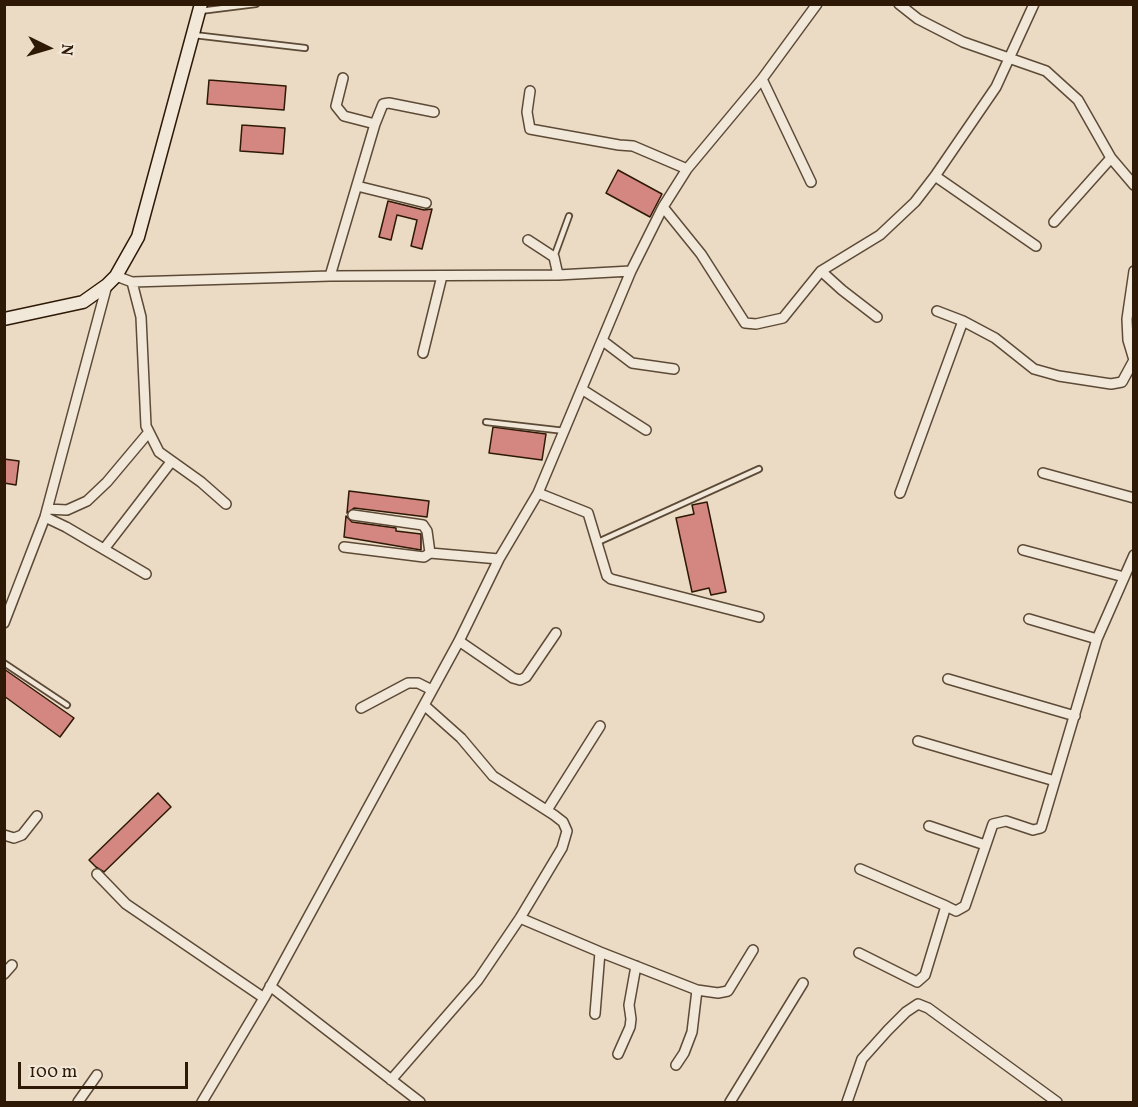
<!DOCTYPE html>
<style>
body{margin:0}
#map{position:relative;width:1138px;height:1107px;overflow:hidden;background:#ebdbc4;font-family:Vollkorn,serif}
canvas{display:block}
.frame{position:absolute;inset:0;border:6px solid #2d1906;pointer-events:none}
.north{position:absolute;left:18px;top:18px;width:60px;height:60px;-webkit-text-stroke:4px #f2e8d9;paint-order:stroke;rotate:95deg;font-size:16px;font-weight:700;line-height:24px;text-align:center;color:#2d1906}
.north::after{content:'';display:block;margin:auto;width:21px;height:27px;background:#2d1906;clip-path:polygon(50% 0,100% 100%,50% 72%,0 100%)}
.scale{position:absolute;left:18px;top:1062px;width:170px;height:27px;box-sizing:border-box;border:3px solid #2d1906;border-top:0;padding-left:8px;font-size:18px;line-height:21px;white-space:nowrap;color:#2d1906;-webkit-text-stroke:4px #f2e8d9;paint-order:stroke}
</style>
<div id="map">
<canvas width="1138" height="1107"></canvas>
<div class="frame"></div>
<div class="north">N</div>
<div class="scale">100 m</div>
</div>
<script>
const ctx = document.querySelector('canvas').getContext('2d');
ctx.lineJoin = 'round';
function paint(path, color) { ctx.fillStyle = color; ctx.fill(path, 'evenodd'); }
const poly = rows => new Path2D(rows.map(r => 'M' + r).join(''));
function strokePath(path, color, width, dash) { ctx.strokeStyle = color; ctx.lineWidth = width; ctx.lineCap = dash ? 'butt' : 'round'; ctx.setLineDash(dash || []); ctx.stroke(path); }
const building = poly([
 [209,80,286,86,284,110,207,104,209,80],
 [242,125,285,128,283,154,240,151,242,125],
 [618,170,662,194,650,217,606,193,618,170],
 [388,201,424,210,432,209,422,249,411,246,417,220,397,215,391,240,379,237,388,201],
 [493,427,546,434,542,460,489,453,493,427],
 [4,459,19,461,16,485,4,483,4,459],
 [349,491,429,501,427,517,354,508,347,513,349,491],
 [707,502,726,592,711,595,709,588,692,592,676,518,694,514,692,505,707,502],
 [346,516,352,522,396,528,396,531,421,534,421,550,344,537,346,516],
 [4,669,74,718,60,737,4,696,4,669],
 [158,793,171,807,104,872,96,867,89,860,158,793]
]);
paint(building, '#d38780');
strokePath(building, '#2d1906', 1.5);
const lane = poly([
 [200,11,256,4],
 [194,35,305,48],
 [554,257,569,216],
 [486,422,565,431],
 [598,542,759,469],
 [4,663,67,705]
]);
const street = poly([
 [899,4,918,19,963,42,1046,71,1078,100,1111,158,1134,185],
 [343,78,336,106,344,116,375,124],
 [762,79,811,182],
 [530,91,527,112,530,129,619,145,633,146,687,169],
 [935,176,1036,246],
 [357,186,426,203],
 [663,207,701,254,745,323,756,324,783,318,821,271],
 [1054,222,1111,158],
 [528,240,554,257,558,275],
 [631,271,663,207,687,169,762,79,817,4],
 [116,276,132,282,330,276,558,275,631,271,538,493,499,559,459,641,264,998,202,1102],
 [330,276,375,124,383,104,389,103,434,112],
 [132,282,141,317,146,426,159,452,201,482,226,504],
 [937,311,963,321,995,338,1034,369,1059,376,1111,384,1122,382,1134,360,1128,340,1127,319,1134,271],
 [877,317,842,290,821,271,880,235,915,202,935,176,996,87,1034,4],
 [603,341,632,363,674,369],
 [423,353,442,276],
 [583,390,646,430],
 [1043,473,1134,498],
 [538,493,588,513,607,576,611,579,759,617],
 [900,493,963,321],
 [47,509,67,510,87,501,107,482,149,432],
 [353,515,423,525,427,531,430,553],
 [45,517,66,527,146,574],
 [344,547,424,557,430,553,499,559],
 [104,549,171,462],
 [1023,550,1124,577],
 [1029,619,1097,639],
 [4,623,45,517,107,285],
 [459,641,513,678,520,680,526,677,556,633],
 [948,679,1075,716],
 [361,708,408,683,418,683,432,690],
 [918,741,1055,781],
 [547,810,600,726],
 [929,826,985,845],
 [4,835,14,838,22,835,37,816],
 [860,869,946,906],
 [97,874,126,904,264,998],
 [520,918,600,952,697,990,718,993,728,991,753,950],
 [859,953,917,982,925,975,946,906,956,911,965,906,993,824,1006,821,1033,830,1041,828,1097,639,1134,555],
 [4,974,12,965],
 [270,986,420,1102],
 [595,1014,600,952],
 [618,1054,630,1027,631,1019,629,1005,636,966],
 [676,1065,684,1053,692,1032,697,990],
 [391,1080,478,980,520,918,562,848,567,831,563,822,554,815,493,776,461,738,424,705],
 [78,1102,97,1075],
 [730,1102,803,983],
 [847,1102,862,1059,888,1030,906,1012,918,1004,928,1008,1057,1102]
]);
const secondary = poly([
 [4,319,83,302,107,285,116,276,138,237,201,4]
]);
strokePath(lane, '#5c4a36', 8);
strokePath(street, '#5c4a36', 12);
strokePath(secondary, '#2d1906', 15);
strokePath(lane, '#f2e8d9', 4.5);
strokePath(street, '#f2e8d9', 9);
strokePath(secondary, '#f2e8d9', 12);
</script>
